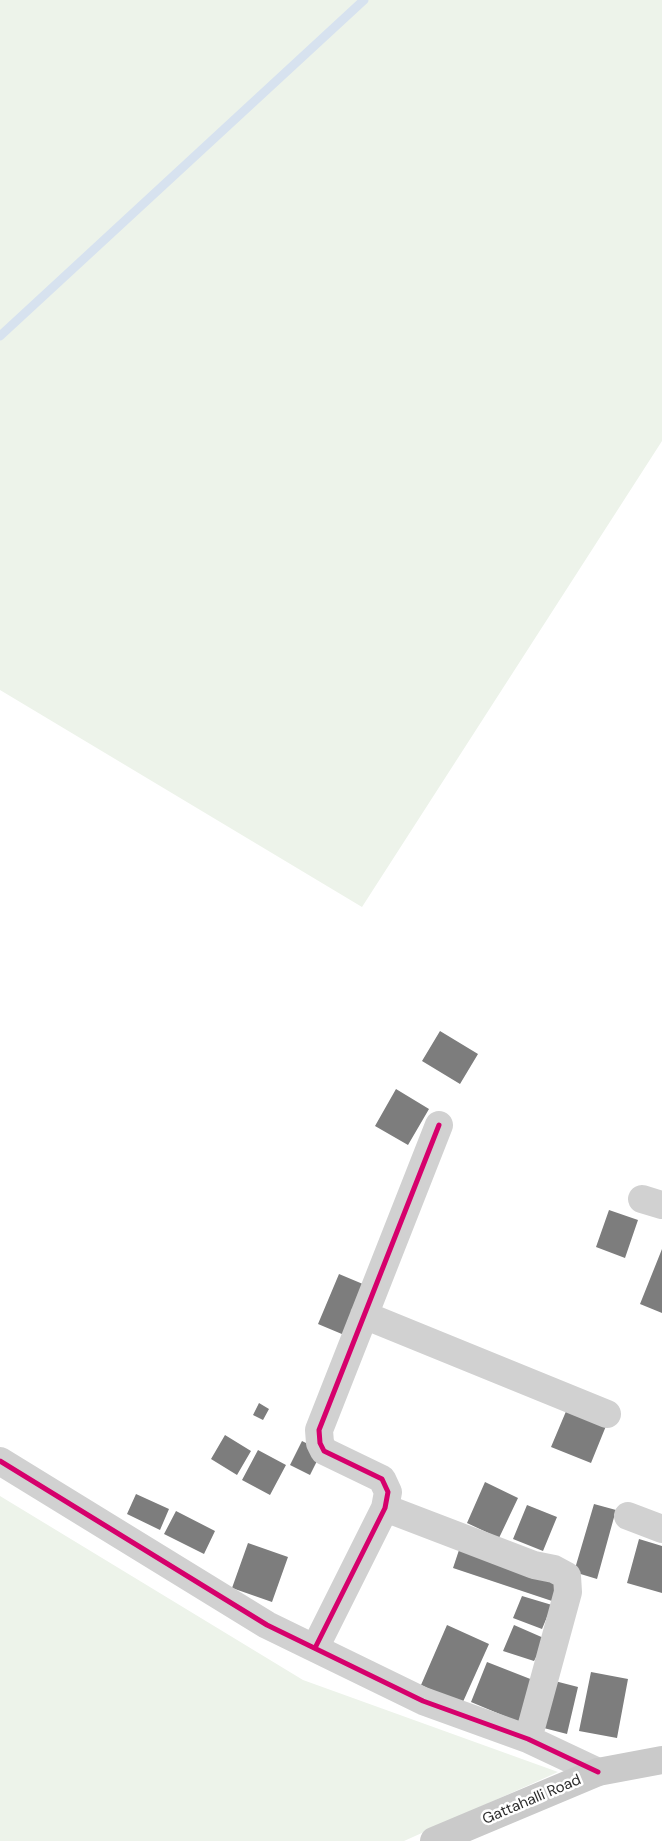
<!DOCTYPE html>
<style>
body{margin:0}
canvas{display:block;background:#fff}
</style>
<canvas width="662" height="1841"></canvas>
<script>
const ctx = document.querySelector('canvas').getContext('2d');
ctx.lineJoin = 'round';
function paint(path, color) { ctx.fillStyle = color; ctx.fill(path, 'evenodd'); }
const poly = rows => new Path2D(rows.map(r => 'M' + r).join(''));
function strokePath(path, color, width, dash) { ctx.strokeStyle = color; ctx.lineWidth = width; ctx.lineCap = dash ? 'butt' : 'round'; ctx.setLineDash(dash || []); ctx.stroke(path); }
function write(font, color, halo, rows, align = 'center') {
  ctx.font = font + ' "DM Sans",sans-serif'; ctx.lineWidth = 5; ctx.setLineDash([]); ctx.textBaseline = 'middle'; ctx.strokeStyle = halo; ctx.fillStyle = color; for (const [text, x, y, turn = 0] of rows) {
    ctx.save(); ctx.translate(x, y); ctx.rotate((+turn || 0) * Math.PI / 180); ctx.textAlign = isNaN(turn) ? turn : align; if (halo) ctx.strokeText(text, 0, 0); ctx.fillText(text, 0, 0); ctx.restore();
  }
}
paint(poly([
 [0,0,662,0,662,441,362,907,0,690],
 [0,1496,303,1680,558,1772,404,1841,0,1841]
]), '#edf3ea');
strokePath(poly([
 [0,336,364,0]
]), '#d7e2ef', 9);
paint(poly([
 [440,1031,478,1054,460,1084,422,1061],
 [396,1089,429,1109,408,1145,375,1126],
 [609,1210,638,1220,625,1258,596,1247],
 [662,1249,662,1313,640,1304],
 [339,1274,370,1287,349,1337,318,1324],
 [259,1403,269,1409,263,1420,253,1415],
 [567,1409,606,1426,591,1463,551,1447],
 [225,1435,251,1451,237,1475,211,1459],
 [302,1441,322,1451,310,1475,290,1465],
 [258,1450,286,1465,270,1495,242,1480],
 [485,1482,518,1498,499,1538,467,1523],
 [136,1494,169,1509,160,1530,127,1514],
 [594,1504,616,1510,597,1579,574,1572],
 [527,1505,557,1517,543,1551,513,1539],
 [176,1511,215,1531,204,1554,164,1534],
 [639,1539,662,1546,662,1593,627,1583],
 [248,1543,288,1557,272,1602,232,1588],
 [461,1544,563,1583,555,1602,453,1568],
 [522,1596,552,1605,542,1629,513,1618],
 [447,1625,489,1644,462,1704,421,1685],
 [514,1625,546,1639,534,1661,503,1651],
 [487,1662,538,1682,521,1723,471,1702],
 [591,1672,628,1679,617,1738,579,1731],
 [547,1679,578,1687,567,1734,536,1726]
]), '#7d7d7d');
strokePath(poly([
 [642,1199,662,1205],
 [364,1315,607,1414],
 [0,1461,267,1625,423,1701,528,1739,598,1772],
 [385,1508,534,1565,554,1569,567,1576,568,1592,528,1739],
 [628,1516,662,1529],
 [315,1648,385,1508,388,1492,382,1479,324,1451,320,1443,319,1430,439,1125]
]), '#d1d1d1', 28);
strokePath(poly([
 [434,1841,598,1772,662,1760]
]), '#cacaca', 28);
strokePath(poly([
 [0,1461,267,1625,423,1701,528,1739,598,1772],
 [315,1648,385,1508,388,1492,382,1479,324,1451,320,1443,319,1430,439,1125]
]), '#d6006c', 5);
write('15px', '#2c2c2c', '#fff', [
 ["Gattahalli Road",532,1800,-23]
]);
</script>
